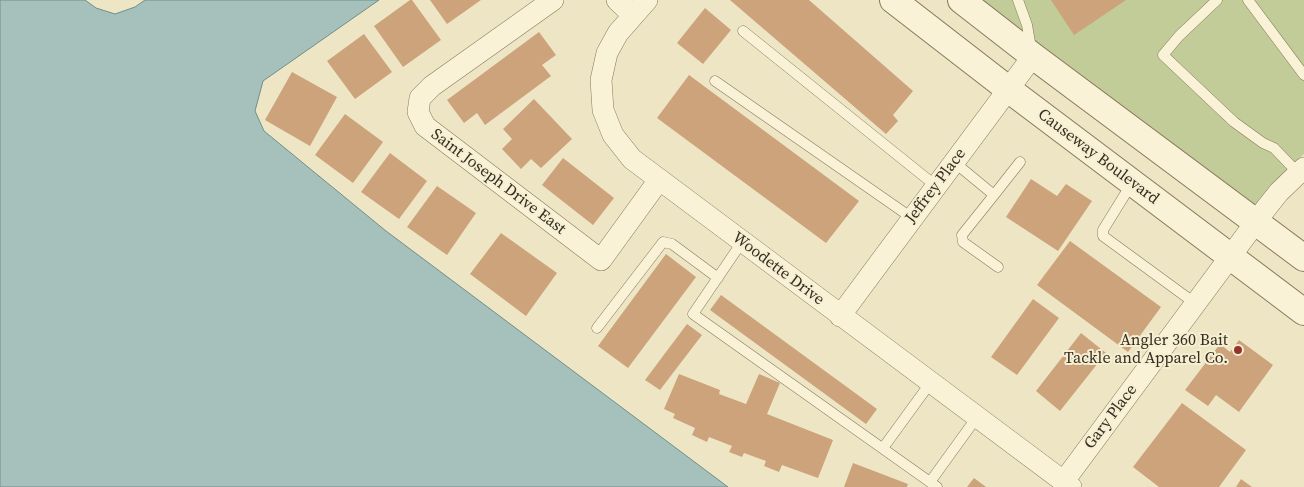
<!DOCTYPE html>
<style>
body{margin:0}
canvas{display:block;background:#eee5c4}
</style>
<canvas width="1304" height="487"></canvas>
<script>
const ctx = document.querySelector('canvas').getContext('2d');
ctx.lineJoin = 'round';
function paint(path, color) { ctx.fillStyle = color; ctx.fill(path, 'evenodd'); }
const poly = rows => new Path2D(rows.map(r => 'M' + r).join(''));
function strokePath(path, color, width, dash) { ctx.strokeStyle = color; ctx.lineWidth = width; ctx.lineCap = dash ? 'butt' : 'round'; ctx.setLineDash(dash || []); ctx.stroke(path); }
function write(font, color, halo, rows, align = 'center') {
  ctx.font = font + ' "Source Serif 4",serif'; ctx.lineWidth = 4; ctx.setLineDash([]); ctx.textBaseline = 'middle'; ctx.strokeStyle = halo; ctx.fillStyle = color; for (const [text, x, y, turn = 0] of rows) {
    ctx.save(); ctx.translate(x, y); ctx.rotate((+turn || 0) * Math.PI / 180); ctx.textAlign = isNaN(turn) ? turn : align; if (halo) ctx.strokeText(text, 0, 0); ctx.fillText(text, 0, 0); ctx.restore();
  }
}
paint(poly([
 [980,0,1304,0,1304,154,1272,185,1255,207]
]), '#c1cc98');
const water = poly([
 [0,0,85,0,96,8,115,14,135,7,145,0,379,0,263,81,255,111,264,131,386,231,728,487,0,487,0,0]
]);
paint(water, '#a6c1bc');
strokePath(water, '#6d8f8a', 1);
paint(poly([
 [410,0,412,0,441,40,403,67,374,26],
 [430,0,481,0,447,24],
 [730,0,809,0,913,91,893,115,898,121,886,134],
 [1051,0,1126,0,1074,35],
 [705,8,731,30,703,64,677,43],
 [539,32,556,55,542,65,551,76,485,125,477,113,464,123,447,100],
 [364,34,392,72,355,99,327,61],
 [292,72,337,97,310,146,265,120],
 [689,75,859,201,826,243,657,118],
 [534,99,572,139,541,168,531,159,521,169,502,149,512,139,503,129],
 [345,114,383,142,353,183,315,155],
 [390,153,427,181,399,219,361,192],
 [563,158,614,198,593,225,542,185],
 [1031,179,1057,196,1066,184,1092,201,1058,251,1006,217],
 [437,186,476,213,447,255,407,227],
 [501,233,557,273,526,316,470,274],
 [1070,241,1161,307,1128,352,1037,285],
 [666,254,696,277,628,368,598,346],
 [721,295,877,409,866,424,710,310],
 [1033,299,1059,318,1017,375,991,357],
 [687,324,702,335,660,390,645,380],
 [1081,333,1106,353,1060,411,1036,391],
 [1239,340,1273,365,1239,412,1216,395,1208,406,1185,390,1220,344,1230,352],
 [679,374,720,390,719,394,746,404,759,374,780,383,767,414,833,440,818,478,782,465,779,472,764,466,766,461,744,453,742,457,729,452,732,446,709,437,707,442,692,435,695,428,673,418,675,414,664,409],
 [1182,403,1246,450,1219,487,1159,487,1133,467],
 [853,463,908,484,907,487,844,487],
 [974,478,986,487,967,487],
 [1241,479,1252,487,1236,487]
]), '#cca37a');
const service = poly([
 [1018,0,1027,25,1031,48],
 [1217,0,1179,36,1163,55,1234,122,1263,143,1274,148,1298,173],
 [1248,0,1304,75],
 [743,31,936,186],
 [715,81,912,218],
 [954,162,994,195,962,235,963,242,998,267],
 [1132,183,1103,230,1103,236,1196,304],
 [994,195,1020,162],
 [742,242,693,314,937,487],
 [597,328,663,242,672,244,718,278],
 [883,448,931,382],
 [930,482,977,417]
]);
const minor = poly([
 [553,0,432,86,420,98,418,112,425,126,601,260,659,180],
 [617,0,633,15],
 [647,0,618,33,607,53,601,80,603,110,613,135,632,159,1071,487],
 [840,316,1033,56],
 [1064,481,1267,207,1279,192,1304,168]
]);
const tertiary = poly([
 [893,0,1008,89,1304,312],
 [961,0,1033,56,1304,258]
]);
strokePath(service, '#89775a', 11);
strokePath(minor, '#89775a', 22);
strokePath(tertiary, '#89775a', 28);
strokePath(service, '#f9f2d7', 10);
strokePath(minor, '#f9f2d7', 21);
strokePath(tertiary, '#f9f2d7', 26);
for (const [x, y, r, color] of [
 [1238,350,5,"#97332b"]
]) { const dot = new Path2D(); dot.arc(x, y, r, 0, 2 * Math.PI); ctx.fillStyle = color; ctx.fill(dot); strokePath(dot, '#f5efd4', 2); }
write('16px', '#392d1e', '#f5efd4', [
 ["Causeway Boulevard",1098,157,37],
 ["Saint Joseph Drive East",498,182,37],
 ["Jeffrey Place",936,186,-53],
 ["Woodette Drive",778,269,37],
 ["Gary Place",1111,417,-53]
]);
write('16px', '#392d1e', '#f5efd4', [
 ["Angler 360 Bait",1228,341],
 ["Tackle and Apparel Co.",1228,359]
], 'right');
</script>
